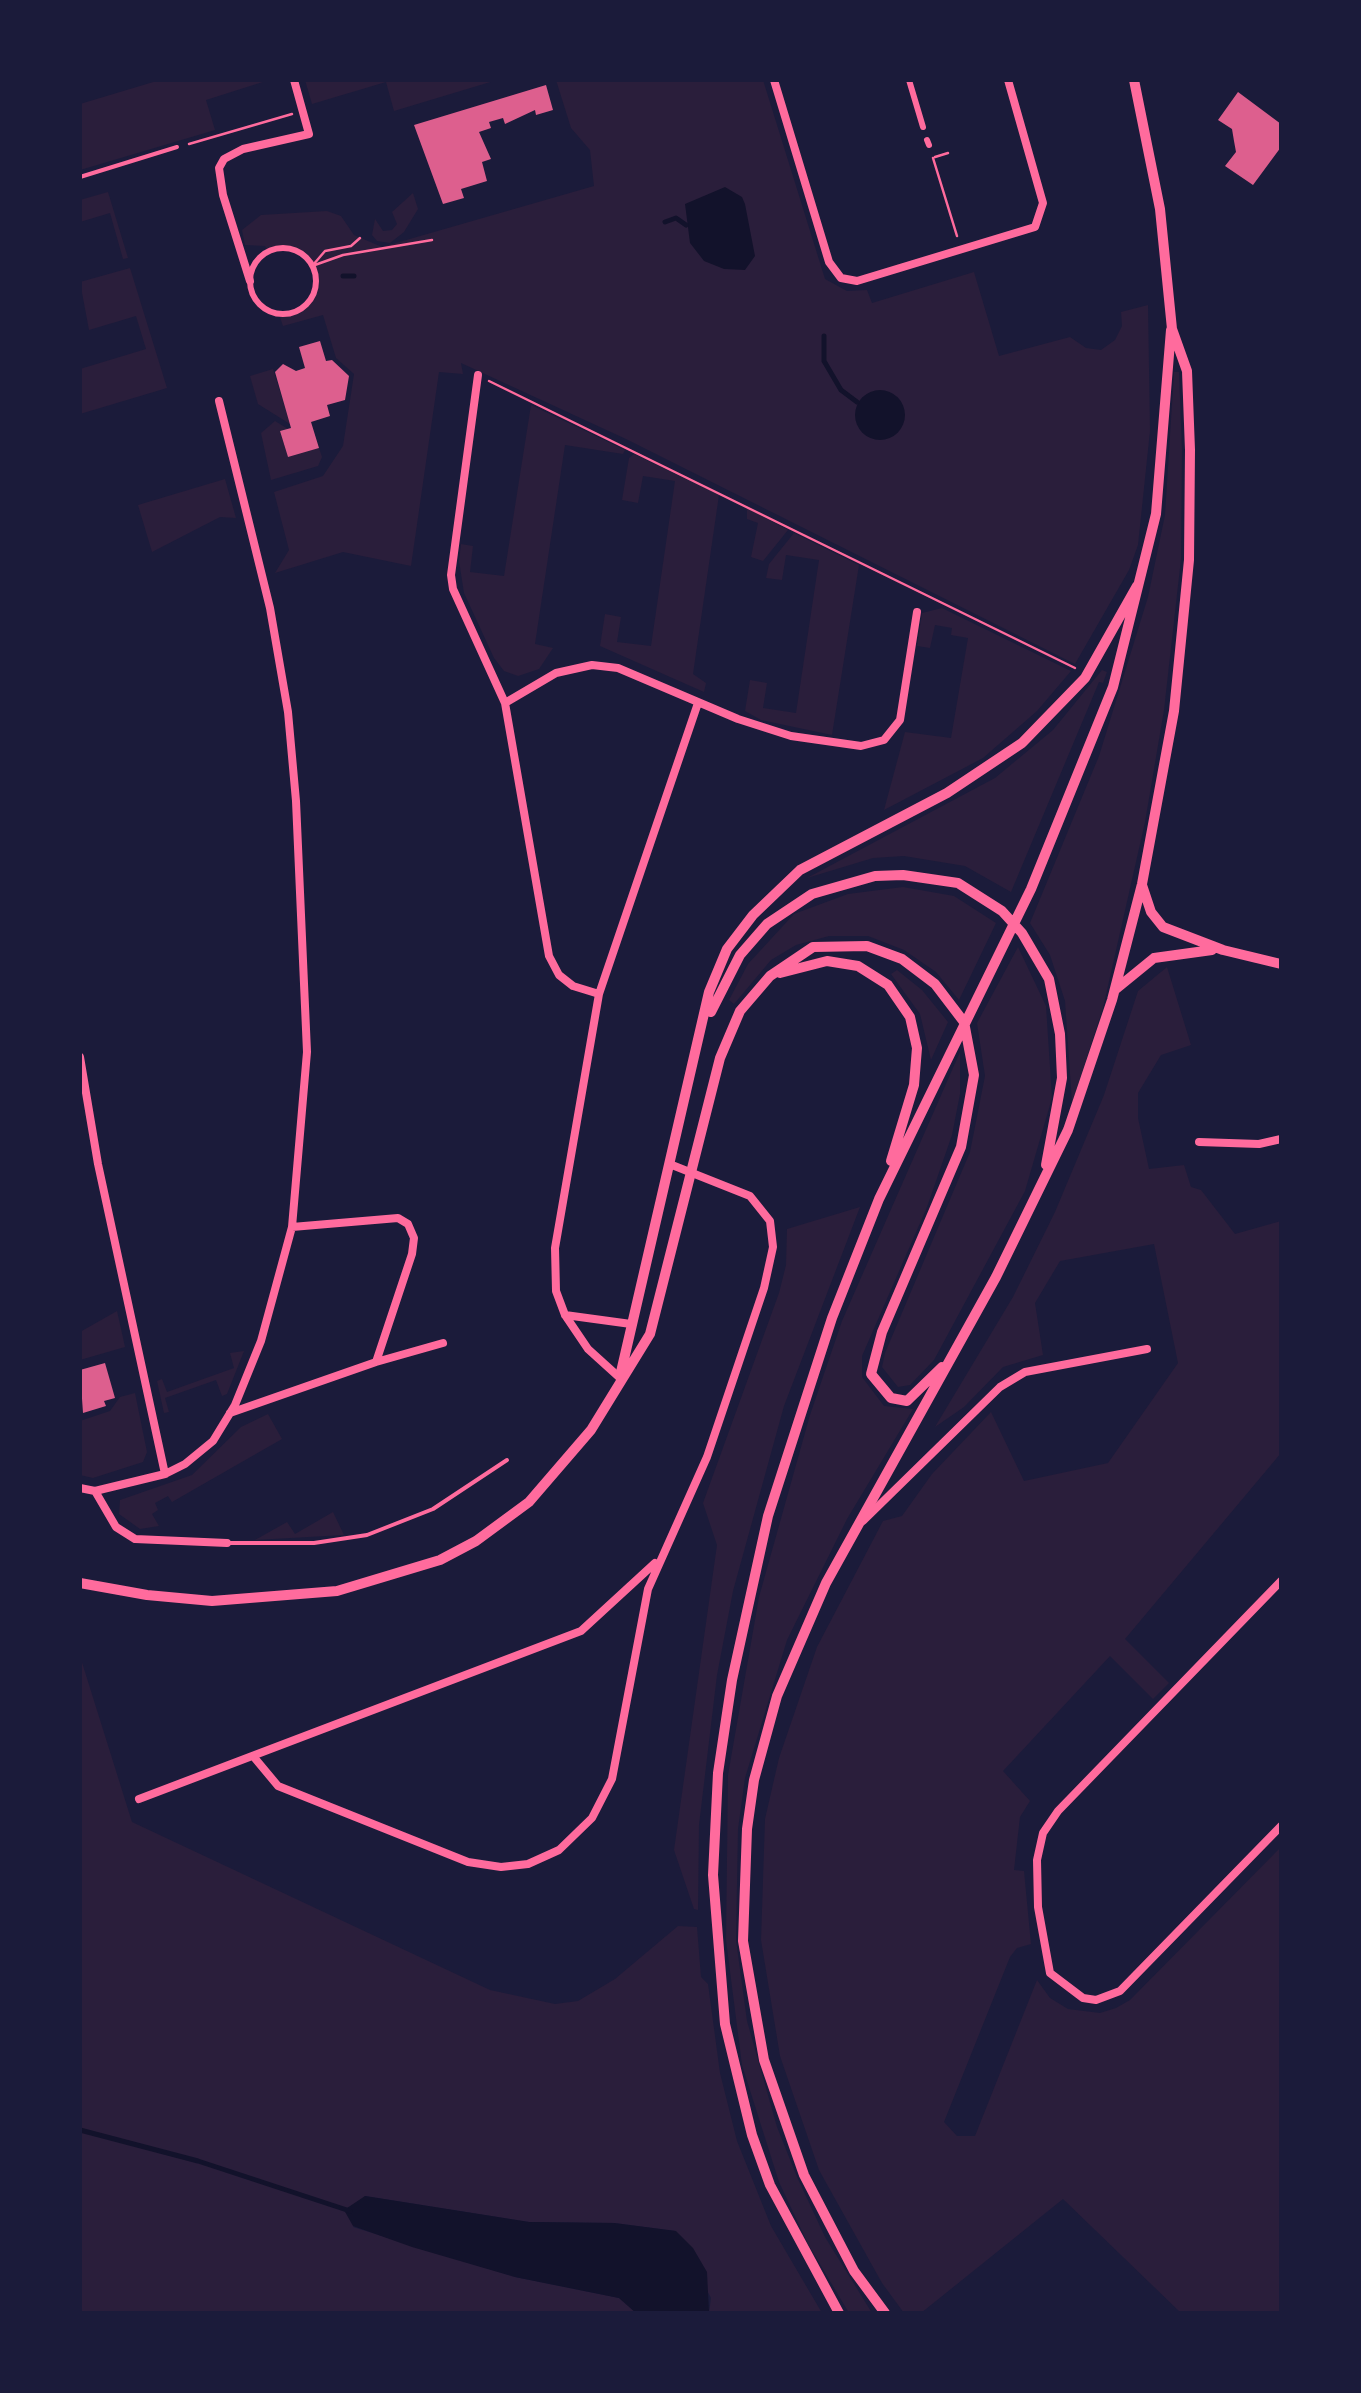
<!DOCTYPE html>
<style>
body{margin:0}
#map{position:relative;width:1361px;height:2393px;overflow:hidden;background:#1b1b3a;font-family:Spectral,serif}
canvas{display:block}
.frame{position:absolute;inset:0;border:82px solid #1b1b3a;pointer-events:none}
</style>
<div id="map">
<canvas width="1361" height="2393"></canvas>
<div class="frame"></div>
</div>
<script>
const ctx = document.querySelector('canvas').getContext('2d');
ctx.lineJoin = 'round';
function paint(path, color) { ctx.fillStyle = color; ctx.fill(path, 'evenodd'); }
const poly = rows => new Path2D(rows.map(r => 'M' + r).join(''));
function strokePath(path, color, width, dash) { ctx.strokeStyle = color; ctx.lineWidth = width; ctx.lineCap = dash ? 'butt' : 'round'; ctx.setLineDash(dash || []); ctx.stroke(path); }
paint(poly([
 [160,80,269,80,206,100,215,130,80,170,80,104],
 [305,80,497,80,394,111,386,82,312,104],
 [556,80,763,80,825,279,847,291,867,290,872,303,974,272,999,356,1070,337,1086,348,1101,350,1115,340,1122,326,1121,312,1148,305,1150,431,1138,545,1129,570,1075,664,626,439,461,363,463,374,439,372,411,566,343,552,275,573,289,550,274,492,323,476,343,446,354,374,336,358,323,315,283,326,279,314,304,306,314,290,314,272,308,260,288,249,268,252,265,246,245,245,242,230,261,215,327,211,341,216,354,235,382,247,594,186,590,150,571,128],
 [108,192,128,258,123,259,110,213,80,222,80,200],
 [413,193,418,209,404,232,390,243,377,241,372,235,375,219,383,231,392,230,397,224,392,212],
 [130,268,167,388,80,414,80,369,146,349,136,316,89,330,80,282],
 [273,369,290,424,258,404,250,376],
 [1174,372,1179,372,1182,450,1181,559,1164,710,1145,822,1103,1008,1072,1103,1065,1001,1050,955,1030,923,1099,756,1148,597,1165,515],
 [531,405,625,450,623,454,565,445,535,644,553,648,539,669,518,676,504,671,494,658,464,593,459,561,461,544,473,546,470,572,504,576],
 [275,421,288,429,280,431,288,457,319,448,322,457,318,466,271,480,261,433],
 [634,454,719,495,693,674,706,683,704,692,600,646,605,614,621,617,617,642,651,646,675,481,643,476,638,503,622,500,629,458],
 [225,479,236,518,220,517,152,552,138,505],
 [747,508,788,530,763,561,751,557,758,523,747,519],
 [794,533,859,565,832,735,761,720,745,711,750,680,767,683,763,708,796,713,819,560,786,555,782,580,766,578,769,564],
 [942,608,1071,671,1037,711,983,758,884,810,905,732,951,738,968,638,951,635,952,628,935,625,930,648,917,646,922,613],
 [1102,670,1107,672,1103,683,1099,682,1011,892,965,866,904,856,873,858,807,878,995,778,1053,730],
 [903,887,954,896,996,923,959,1000,936,972,904,950,868,936,829,936,796,945,771,960,734,1004,729,1000,748,964,794,914,848,894],
 [1018,947,1046,1006,1052,1098,1025,1191,934,1360,910,1385,898,1387,882,1367,885,1353,970,1152,985,1076,977,1023],
 [1167,967,1191,1045,1161,1055,1138,1093,1138,1118,1149,1169,1184,1165,1191,1187,1201,1190,1235,1234,1281,1221,1281,1453,1125,1639,1169,1683,1153,1699,1110,1656,1003,1771,1030,1801,1020,1817,1014,1870,1024,1871,1031,1944,1017,1948,1010,1957,944,2122,957,2136,975,2136,1037,1980,1050,1998,1068,2009,1100,2013,1116,2008,1130,2000,1281,1847,1281,2313,1181,2313,1063,2199,921,2313,904,2313,882,2283,819,2170,780,2056,761,1940,765,1819,779,1758,817,1647,883,1521,902,1516,932,1474,991,1412,1024,1481,1108,1463,1178,1363,1154,1244,1060,1261,1035,1303,1043,1355,1003,1367,964,1407,935,1427,1013,1297,1055,1212,1104,1095,1138,991],
 [897,970,922,990,948,1022,931,1060,920,1014,891,974],
 [960,1052,960,1094,952,1135,927,1207,862,1356,862,1377,884,1406,913,1409,847,1519,787,1640,745,1778,738,1829,736,1940,747,2021,777,2127,797,2177,825,2237,872,2313,849,2313,808,2244,779,2182,742,2065,726,1940,728,1775,759,1597,810,1415,842,1321],
 [860,1207,784,1406,733,1591,717,1675,699,1825,698,1910,694,1909,674,1850,717,1545,703,1503,779,1293,786,1265,787,1229],
 [117,1311,125,1347,80,1360,80,1332],
 [244,1351,227,1394,222,1396,216,1380,165,1398,169,1412,164,1413,157,1381,162,1379,167,1392,234,1368,230,1353],
 [135,1393,147,1452,143,1462,93,1478,80,1475,80,1421,110,1411,120,1397],
 [268,1414,282,1439,172,1502,168,1496,155,1503,158,1510,152,1514,159,1526,140,1529,119,1514,120,1500,192,1475,241,1427],
 [333,1512,344,1535,255,1540,287,1522,295,1534],
 [80,1656,132,1822,490,1990,555,2004,578,2001,615,1979,678,1926,697,1927,701,1977,708,1984,720,2073,737,2141,771,2226,822,2313,709,2313,711,2298,675,2231,614,2223,529,2222,365,2196,353,2227,515,2277,619,2298,636,2313,80,2313]
]), '#2a1e3b');
paint(poly([
 [725,187,742,197,745,204,755,256,745,270,724,269,704,261,690,243,685,204],
 '855 415a25 25 0 1 1 50 0a25 25 0 1 1-50 0Z',
 [365,2196,529,2222,614,2223,676,2231,693,2248,707,2272,709,2313,636,2313,619,2298,515,2277,412,2247,353,2226,344,2210]
]), '#12122b');
strokePath(poly([
 [665,222,676,218,686,225],
 [343,276,354,276],
 [824,336,824,361,841,390,857,402],
 [80,2130,198,2161,350,2211]
]), '#12122b', 5);
paint(poly([
 [546,85,553,110,536,115,535,110,505,124,503,118,489,122,491,128,479,132,491,159,482,162,487,181,461,189,464,198,443,204,414,125],
 [1238,92,1281,124,1281,147,1253,185,1225,166,1236,152,1234,141,1232,129,1218,120],
 [320,341,326,361,332,360,349,376,345,400,327,405,330,416,311,422,319,448,288,457,280,431,291,428,275,372,283,364,296,371,305,368,299,347],
 [105,1363,115,1398,104,1401,106,1406,83,1413,80,1370]
]), '#dd5f8e');
strokePath(poly([
 [189,144,292,114],
 [935,157,948,153],
 [933,158,957,236],
 [313,265,325,251,351,246,360,238],
 [312,266,343,255,432,240],
 [489,381,1075,668]
]), '#ff6b9d', 2.5);
strokePath(poly([
 [80,177,177,147],
 [227,1543,314,1543,367,1535,433,1509,507,1460]
]), '#ff6b9d', 4);
strokePath(poly([
 [909,80,923,127],
 [927,140,929,145],
 '250 281a33 33 0 1 1 66 0a33 33 0 1 1-66 0Z'
]), '#ff6b9d', 6);
strokePath(poly([
 [774,80,829,262,841,278,857,281,1035,227,1043,203,1008,80],
 [250,281,223,195,219,168,224,159,243,149,309,134,294,80],
 [478,375,451,575,453,589,505,703,549,956,559,975,573,986,599,994],
 [505,703,556,673,592,665,618,668,738,719,791,736,861,746,884,740,900,720,917,612],
 [80,1057,98,1164,165,1474],
 [1199,1142,1259,1144,1281,1139],
 [565,1315,631,1324],
 [376,1362,443,1343],
 [620,1378,588,1349,565,1315,556,1291,555,1248,599,994,698,703],
 [230,1413,376,1362,412,1254,414,1238,408,1224,398,1218,292,1227],
 [80,1488,95,1491,165,1474,185,1464,213,1441,235,1405,261,1341,292,1227,307,1052,296,801,288,712,270,608,219,401],
 [95,1491,116,1527,135,1539,227,1543],
 [863,1521,1000,1387,1025,1372,1147,1349],
 [1281,1581,1058,1811,1043,1833,1037,1860,1038,1907,1050,1973,1083,1998,1096,2000,1120,1991,1281,1826],
 [253,1756,278,1786,468,1862,501,1867,528,1864,559,1850,592,1818,612,1779,648,1589,707,1457,764,1288,773,1247,770,1221,750,1196,672,1165],
 [139,1799,581,1631,655,1563]
]), '#ff6b9d', 8);
strokePath(poly([
 [1142,885,1151,912,1163,927,1223,950,1281,964],
 [780,973,827,961,858,966,888,985,910,1017,917,1048,914,1085,891,1161],
 [1116,989,1154,958,1212,950],
 [711,1012,740,955,767,924,812,894,875,876,903,875,958,883,1002,911,1022,933,1049,979,1060,1034,1062,1078,1046,1165],
 [621,1372,709,992,727,949,753,915,800,870,947,793,1022,743,1085,678,1137,586],
 [80,1583,147,1595,212,1601,337,1591,440,1560,476,1541,529,1502,591,1430,650,1334,720,1058,740,1011,770,976,813,947,867,946,902,959,935,984,964,1022,974,1075,961,1147,882,1332,871,1374,891,1398,907,1401,942,1367],
 [839,2313,770,2185,752,2135,725,2024,713,1875,718,1773,732,1680,768,1516,832,1318,879,1199,1031,889,1113,687,1156,514,1171,330],
 [885,2313,854,2271,804,2175,764,2060,743,1941,747,1829,754,1780,777,1696,826,1583,996,1277,1068,1130,1112,1000,1142,884,1174,711,1189,560,1190,450,1187,371,1172,329,1160,209,1134,80]
]), '#ff6b9d', 10);
</script>
